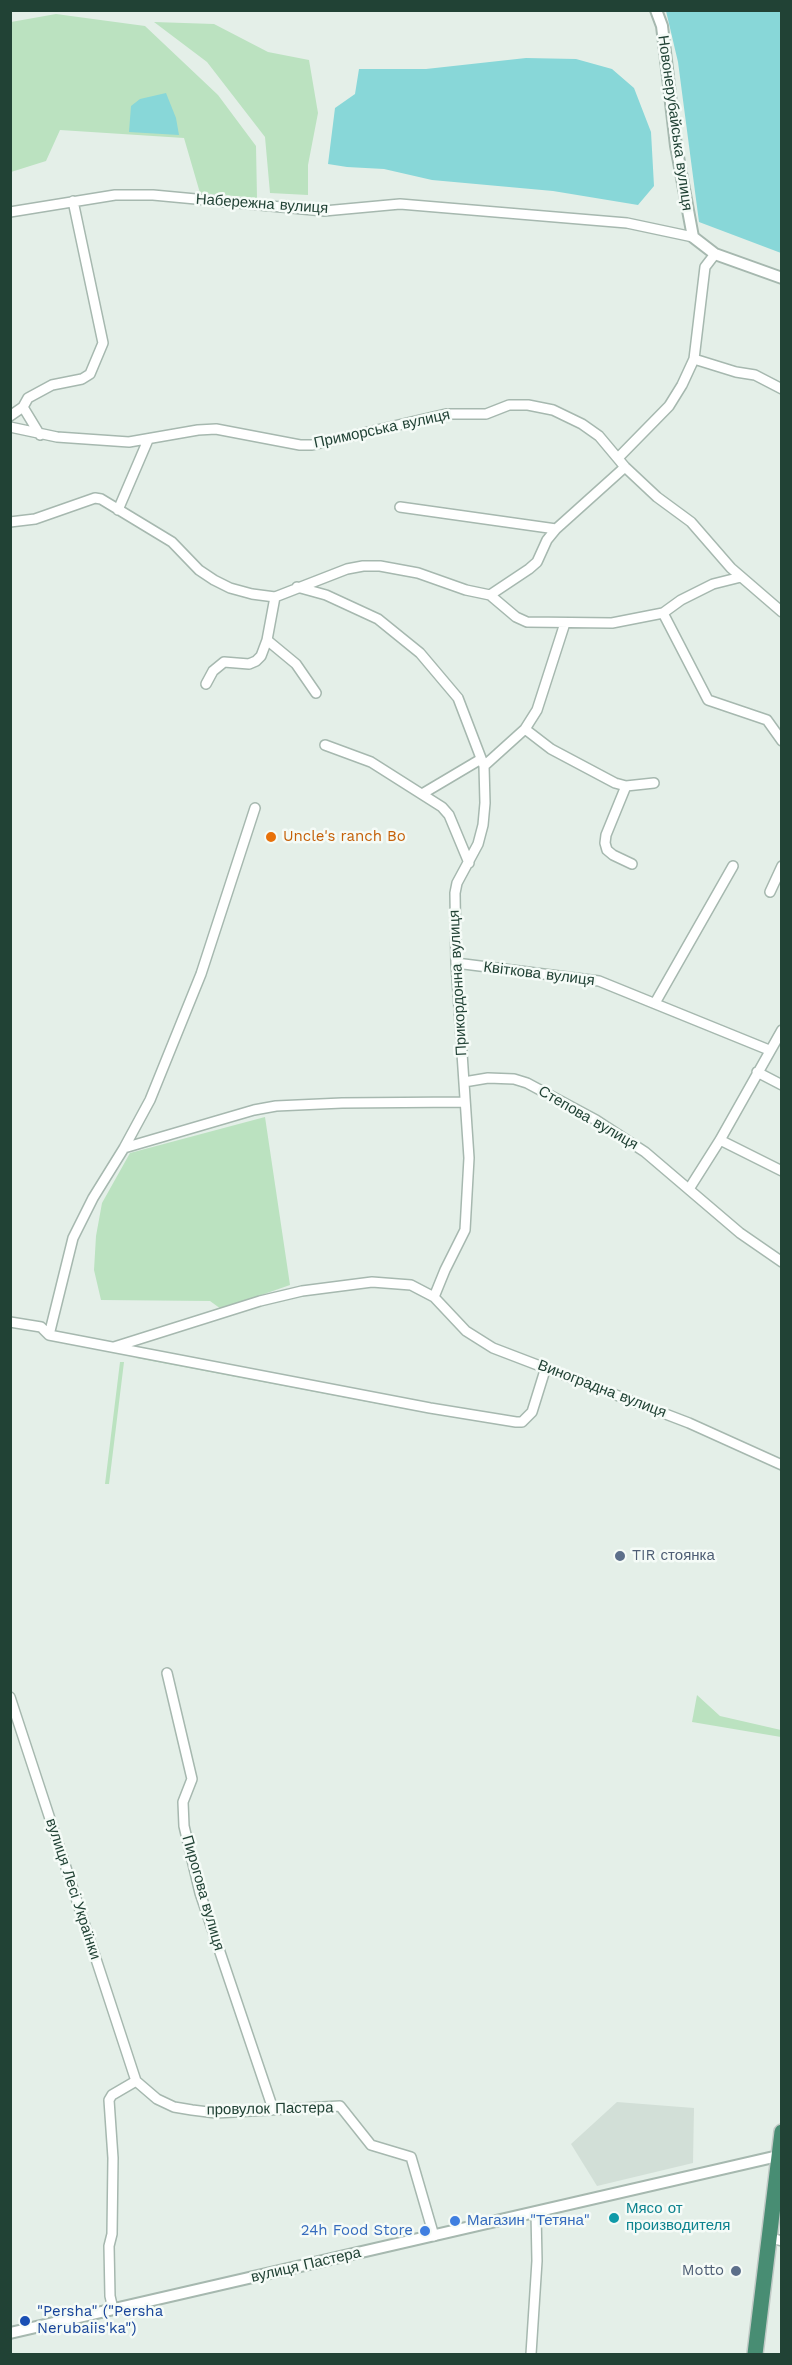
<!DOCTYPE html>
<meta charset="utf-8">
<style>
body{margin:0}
#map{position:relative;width:792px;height:2365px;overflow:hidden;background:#e4efe8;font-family:"Work Sans",sans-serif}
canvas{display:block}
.frame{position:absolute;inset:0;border:12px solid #214235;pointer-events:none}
</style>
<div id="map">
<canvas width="792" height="2365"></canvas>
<div class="frame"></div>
</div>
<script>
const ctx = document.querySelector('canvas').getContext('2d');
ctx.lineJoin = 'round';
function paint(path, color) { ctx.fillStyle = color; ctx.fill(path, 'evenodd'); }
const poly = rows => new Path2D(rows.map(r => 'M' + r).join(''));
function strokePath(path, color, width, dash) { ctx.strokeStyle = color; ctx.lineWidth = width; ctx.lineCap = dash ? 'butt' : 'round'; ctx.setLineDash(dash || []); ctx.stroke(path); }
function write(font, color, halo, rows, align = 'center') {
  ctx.font = font + ' "Work Sans",sans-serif'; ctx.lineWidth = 5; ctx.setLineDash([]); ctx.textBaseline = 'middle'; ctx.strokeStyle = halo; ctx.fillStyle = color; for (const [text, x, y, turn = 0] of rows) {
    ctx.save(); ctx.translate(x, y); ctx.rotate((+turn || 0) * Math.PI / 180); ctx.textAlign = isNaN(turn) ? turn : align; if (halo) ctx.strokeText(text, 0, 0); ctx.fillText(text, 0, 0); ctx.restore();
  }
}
paint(poly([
 [617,2102,694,2108,693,2163,597,2186,571,2144]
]), '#d2dfd7');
paint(poly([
 [56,14,145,26,218,95,256,146,257,198,200,193,184,138,60,130,46,161,11,172,11,22],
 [154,22,214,24,268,52,309,60,318,113,308,165,308,195,270,193,265,137,207,62],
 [265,1117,290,1285,221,1309,210,1301,101,1300,94,1270,96,1236,102,1203,130,1153],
 [136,1355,409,1407,410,1410,136,1358],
 [120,1362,124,1362,109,1484,105,1484],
 [697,1695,720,1716,781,1730,781,1737,692,1722]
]), '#bbe2c0');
paint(poly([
 [666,11,781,11,781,253,699,222,678,62],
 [526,58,576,59,612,69,634,88,651,132,654,186,638,205,553,191,432,180,384,169,347,167,328,164,335,108,355,94,359,69,426,69],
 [166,93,176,118,179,135,129,132,131,106,140,99]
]), '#88d7d8');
const minor = poly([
 [10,212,115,195,153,195,324,211,400,204,627,223,693,237],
 [694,359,736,372,755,375,782,389],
 [23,407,40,435],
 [10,416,23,407,28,398,52,385,82,379,90,374,103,343,73,201],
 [10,427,57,437,129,442,198,430,216,429,300,445,312,445,446,414,486,414,509,405,528,405,553,410,582,424,599,436,625,467,657,497,691,522,731,568,782,612],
 [618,458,669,406,682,385,694,359,705,267,715,254],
 [400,507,556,529],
 [118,510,148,440],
 [10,522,35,519,95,498,101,499,172,542,199,570,214,580,230,588,252,594,275,597,347,569,363,566,380,566,418,573,466,590,490,595,529,569,537,562,547,540,556,529,625,467],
 [297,587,326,595,378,619,420,653,458,698,484,766],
 [490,595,516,617,527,622,612,623,663,613,708,700,767,720,782,741],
 [663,613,681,600,713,584,741,577],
 [267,640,296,664,316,693],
 [206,684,213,671,224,662,249,664,256,661,261,656,267,640,275,597],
 [525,729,551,749,615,783,626,786,654,783],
 [325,745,371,762,442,807,449,815,469,863],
 [626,786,606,835,605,843,607,850,613,855,632,864],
 [422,794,481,759],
 [770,892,782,866],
 [456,963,599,981,769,1050],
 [655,1003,733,866],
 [757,1072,782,1085],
 [464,1082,488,1078,514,1079,527,1083,596,1120,645,1152,740,1233,782,1262],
 [720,1140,782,1171],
 [124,1148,254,1110,276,1106,342,1103,464,1102],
 [689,1189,720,1140,782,1030],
 [434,1297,445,1270,465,1230,469,1158,456,963,455,893,457,883,478,844,483,825,485,803,484,766,525,729,537,710,565,623],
 [10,1322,41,1327,49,1335,430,1408,516,1422,522,1422,532,1412,546,1367],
 [49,1335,73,1238,93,1198,124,1148,150,1100,201,974,255,808],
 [114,1347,260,1301,302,1291,372,1282,411,1285,434,1297,466,1331,493,1348,689,1423,782,1465],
 [167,1673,192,1779,183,1802,184,1826,200,1893,273,2109],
 [10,1697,136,2081],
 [768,2237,782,2241],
 [113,2309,110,2296,109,2246,112,2234,113,2158,109,2100,112,2095,136,2081,157,2099,174,2107,192,2110,216,2113,340,2106,371,2145,411,2157,434,2236],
 [531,2354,537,2261,536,2212]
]);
const tertiary = poly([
 [656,10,662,26,676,146,693,237,715,254,782,278],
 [10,2333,778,2156]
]);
const trunk = poly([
 [755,2354,782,2132]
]);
strokePath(minor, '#a6b8af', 12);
strokePath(tertiary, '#a6b8af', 14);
strokePath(trunk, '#c1cac6', 18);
strokePath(minor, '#fff', 9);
strokePath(tertiary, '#fff', 10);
strokePath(trunk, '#488d73', 15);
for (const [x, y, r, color] of [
 [271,837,6,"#e8710a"],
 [620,1556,6,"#5c6f8a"],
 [614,2218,6,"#0f9aa8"],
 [455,2221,6,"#3f7fe0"],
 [425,2231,6,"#3f7fe0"],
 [736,2271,6,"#5c6f8a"],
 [25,2321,6,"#1a4fb4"]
]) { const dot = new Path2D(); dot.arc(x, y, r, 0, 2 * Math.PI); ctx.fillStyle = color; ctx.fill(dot); strokePath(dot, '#f5fbf7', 2); }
write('15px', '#214235', '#f5fbf7', [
 ["Новонерубайська вулиця",675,123,82],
 ["Набережна вулиця",262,204,4],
 ["Приморська вулиця",382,429,-12],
 ["Квіткова вулиця",539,974,7],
 ["Прикордонна вулиця",458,983,-93],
 ["Степова вулиця",588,1118,30],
 ["Виноградна вулиця",602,1389,21],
 ["вулиця Лесі Українки",73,1889,72],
 ["Пирогова вулиця",203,1893,74],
 ["провулок Пастера",270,2109,-1],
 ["вулиця Пастера",306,2265,-13]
]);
write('15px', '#c56008', '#f5fbf7', [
 ["Uncle's ranch Bo",283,837]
], 'left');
write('15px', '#4e5e75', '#f5fbf7', [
 ["TIR стоянка",632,1556],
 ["Motto",724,2271,"right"]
], 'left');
write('15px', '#0d838f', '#f5fbf7', [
 ["Мясо от",626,2209],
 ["производителя",626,2226]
], 'left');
write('15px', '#366cbe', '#f5fbf7', [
 ["Магазин \"Тетяна\"",467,2221],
 ["24h Food Store",413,2231,"right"]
], 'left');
write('15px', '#164399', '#f5fbf7', [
 ["\"Persha\" (\"Persha",37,2312],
 ["Nerubaiis'ka\")",37,2329]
], 'left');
</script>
